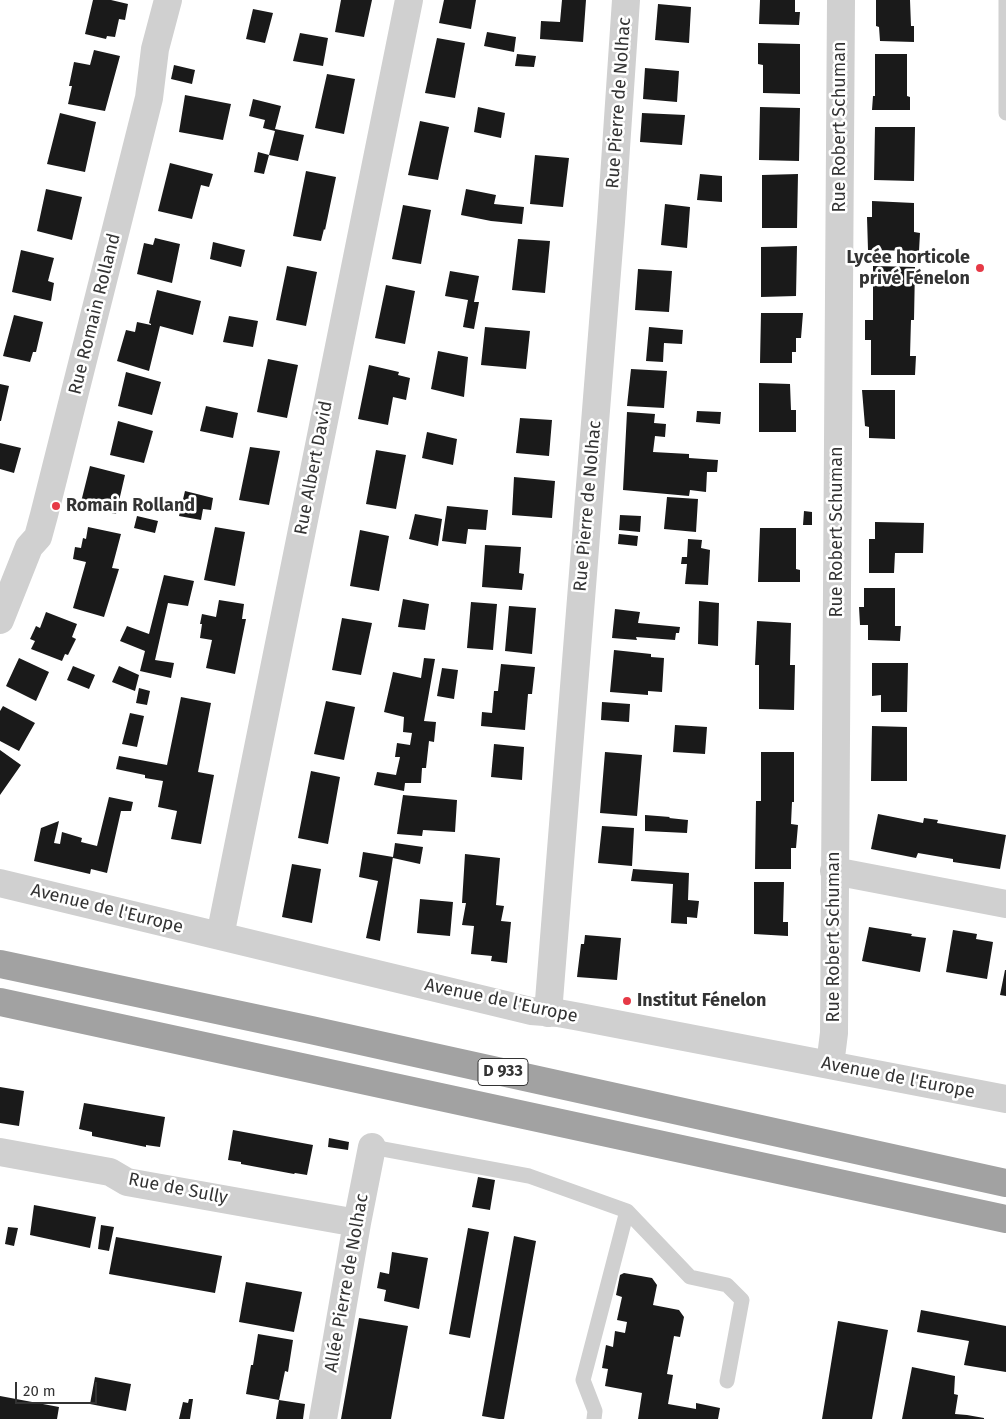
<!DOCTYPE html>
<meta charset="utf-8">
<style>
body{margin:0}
#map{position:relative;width:1006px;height:1419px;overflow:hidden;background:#fff;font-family:"Fira Sans",sans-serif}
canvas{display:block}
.scale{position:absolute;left:15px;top:1382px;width:82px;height:22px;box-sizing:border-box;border:2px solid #333;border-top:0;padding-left:6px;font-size:15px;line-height:18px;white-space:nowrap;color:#333;-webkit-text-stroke:4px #fff;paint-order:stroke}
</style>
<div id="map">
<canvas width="1006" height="1419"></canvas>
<div class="scale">20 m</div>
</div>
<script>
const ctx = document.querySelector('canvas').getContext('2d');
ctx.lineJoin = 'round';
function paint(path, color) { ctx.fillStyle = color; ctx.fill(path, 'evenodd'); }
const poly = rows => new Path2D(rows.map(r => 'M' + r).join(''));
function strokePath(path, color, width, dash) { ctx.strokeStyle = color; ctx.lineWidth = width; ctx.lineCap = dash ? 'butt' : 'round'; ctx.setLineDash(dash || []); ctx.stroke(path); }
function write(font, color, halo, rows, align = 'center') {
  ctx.font = font + ' "Fira Sans",sans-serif'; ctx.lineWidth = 5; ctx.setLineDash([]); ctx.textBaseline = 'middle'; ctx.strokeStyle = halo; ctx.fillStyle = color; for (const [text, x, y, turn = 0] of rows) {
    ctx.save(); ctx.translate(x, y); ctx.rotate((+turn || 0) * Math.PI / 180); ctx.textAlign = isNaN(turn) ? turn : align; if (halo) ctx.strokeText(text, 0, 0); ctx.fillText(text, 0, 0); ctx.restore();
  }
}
paint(poly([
 [93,0,111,0,128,4,125,20,119,19,115,37,107,36,106,39,85,34],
 [341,0,372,0,364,37,335,32],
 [444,0,476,0,471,29,439,23],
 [562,0,586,0,583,42,540,39,541,21,560,22],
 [760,0,795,0,795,12,800,12,799,25,759,24],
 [876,0,910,0,911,26,914,26,914,42,880,41,879,27,876,26],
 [658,4,691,7,689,43,655,40],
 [253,9,273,13,265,43,246,39],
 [487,32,516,37,514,52,484,46],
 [300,33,328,38,323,66,293,61],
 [437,38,465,43,455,98,425,93],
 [758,43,800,44,800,94,763,93,763,65,758,64],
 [94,50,120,56,105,111,68,104,72,86,69,86,74,62,90,65],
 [517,54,536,56,534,67,515,66],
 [875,54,907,54,907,96,910,97,910,110,872,110,873,96,875,96],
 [174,65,195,70,192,84,171,79],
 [645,68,679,71,677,102,643,99],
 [327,74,355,79,344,134,315,128],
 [185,95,231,104,223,140,179,132],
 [253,99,281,106,275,129,304,135,298,161,269,155,275,131,263,128,265,120,249,116],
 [478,107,505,113,501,138,474,132],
 [760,107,800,108,799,161,759,160],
 [60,113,96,122,85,172,47,164],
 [642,113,685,115,682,145,640,142],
 [420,121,449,127,438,180,408,175],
 [875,127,915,127,914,181,874,180],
 [258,152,269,155,264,174,254,172],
 [535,155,569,158,563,207,530,204],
 [170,163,213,174,209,187,201,185,192,219,158,211],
 [306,171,336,177,325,230,324,229,321,241,293,236],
 [700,174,722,176,722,202,697,200],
 [798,174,797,228,762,228,762,175],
 [46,189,82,197,72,240,37,231],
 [466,189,496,195,494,204,524,207,522,224,491,221,461,215],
 [872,201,914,203,914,232,920,233,919,251,868,250,867,217,872,217],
 [665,204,690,207,687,248,661,245],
 [403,205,431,210,421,264,392,259],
 [155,238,180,244,172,283,137,274,144,243,153,245],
 [518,239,550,241,545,293,512,290],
 [213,242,245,250,241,267,210,259],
 [797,246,796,296,761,297,761,247],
 [21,250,54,258,48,281,54,283,51,301,12,292],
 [287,266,317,272,306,326,276,320],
 [873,266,915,267,914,320,911,320,910,356,916,356,915,375,871,375,871,340,865,340,865,320,873,320],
 [638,269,672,271,669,312,635,310],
 [450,271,479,276,474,302,479,302,474,329,463,327,468,300,445,296],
 [386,285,415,291,405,344,375,338],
 [157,290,201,301,193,335,160,326,149,371,117,361,126,330,135,332,137,322,151,325,151,324,149,323],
 [761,313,803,313,801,338,796,338,796,352,792,352,792,363,760,363],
 [14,315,43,322,36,352,33,352,30,362,3,356],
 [229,316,258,321,253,347,223,342],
 [485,327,530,331,526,369,481,365],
 [649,327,683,330,682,344,664,343,663,362,646,361],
 [438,351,468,357,464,397,431,389],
 [268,359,298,365,287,418,257,412],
 [369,365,399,372,398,375,410,378,406,400,393,397,388,425,358,419],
 [631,369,667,371,664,408,627,406],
 [126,372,161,382,152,415,118,406],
 [759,383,790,384,791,410,796,410,796,432,759,432],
 [0,384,9,386,1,421,0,421],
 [862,390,895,390,895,439,869,438,869,427,865,426],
 [206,406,238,413,233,438,200,431],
 [697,411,721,412,720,424,696,422],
 [627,412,655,414,654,423,666,424,665,437,655,436,653,452,689,454,689,458,718,460,717,472,707,472,706,492,690,490,689,496,623,490],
 [520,418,552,420,549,456,516,453],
 [118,421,153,431,144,463,110,455],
 [427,432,457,439,453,465,422,458],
 [0,443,21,448,14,473,0,469],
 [250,447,280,451,269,505,239,500],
 [376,450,406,455,396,509,366,504],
 [90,466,125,475,116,514,80,506],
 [514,477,555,481,552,518,512,515],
 [185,491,213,498,211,510,203,509,201,520,179,516],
 [667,497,698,499,696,532,664,529],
 [447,506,488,510,486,530,468,529,466,544,442,541],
 [804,511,812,512,812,525,803,525],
 [415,514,442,519,438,546,409,539],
 [620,515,641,516,640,532,619,530],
 [137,516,158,521,155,533,134,528],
 [875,522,924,523,923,553,895,553,894,573,869,573,869,539,875,539],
 [88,527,121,534,112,568,119,569,104,617,73,608,86,562,73,559,75,547,81,548,83,538,86,539],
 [215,527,245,532,235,586,204,580],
 [760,528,796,528,796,569,800,570,800,582,758,582],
 [360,530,389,536,379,591,350,586],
 [619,534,638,536,637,546,618,544],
 [688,539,702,540,701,548,710,550,708,585,685,584,687,564,681,564,682,557,687,557],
 [485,545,521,547,519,573,524,574,522,590,482,587],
 [164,575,194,581,188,606,168,603,155,660,174,663,171,678,140,671,145,651,120,641,127,626,149,634],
 [864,588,895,588,895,626,901,626,900,641,868,640,868,625,860,625,859,607,864,607],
 [403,599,429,604,425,630,398,627],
 [219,600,244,604,242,619,246,619,235,674,206,668,212,640,200,638,202,624,200,624,202,614,216,617],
 [699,601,719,603,718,646,698,644],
 [471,602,497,604,493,650,467,648],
 [509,606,536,608,532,654,505,651],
 [615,609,640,612,638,623,680,627,679,633,676,633,675,640,636,637,637,640,612,638],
 [46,612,77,624,72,637,76,639,68,655,65,654,62,661,31,649,35,641,30,639,36,626,40,628],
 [342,618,372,623,361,675,332,670],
 [757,621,791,623,790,665,795,665,794,710,759,709,759,665,755,665],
 [614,650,651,654,651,657,664,658,662,692,648,691,648,695,610,692],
 [19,658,49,672,36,701,6,686],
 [424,658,435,659,424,721,436,722,434,742,429,741,426,768,422,768,421,783,405,783,404,791,374,785,377,772,396,775,400,757,395,757,397,743,410,745,412,733,403,732,404,717,384,712,393,672,421,678],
 [872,663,908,663,907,712,881,712,881,695,872,696],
 [501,664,535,667,532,694,528,694,525,730,481,726,482,712,492,713,494,691,498,691],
 [73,666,95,675,89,689,67,680],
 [119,666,139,675,135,691,112,682],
 [442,668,458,670,454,699,437,696],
 [139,688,150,691,147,705,136,703],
 [181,697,211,703,198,772,214,775,201,844,171,839,177,811,158,807,163,781,145,778,145,775,116,769,119,756,167,765],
 [326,701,355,707,344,760,314,754],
 [602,702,630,704,629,722,601,720],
 [3,706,35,723,19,751,0,741,0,711],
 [130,713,144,716,137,747,122,744],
 [675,725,707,727,705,754,673,752],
 [872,726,907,727,907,781,871,781],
 [494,744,524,747,522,780,491,777],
 [0,750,21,765,0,795],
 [605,752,642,755,637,816,600,813],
 [761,752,794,752,794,802,792,802,791,824,798,825,796,848,791,848,791,869,755,869,756,801,761,801],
 [311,771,340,777,328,844,298,838],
 [403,795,457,800,455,832,423,830,422,836,397,834],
 [109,797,133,802,131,811,121,811,107,873,91,869,90,874,34,861,41,828,59,821,54,843,60,844,62,832,82,838,81,842,97,846],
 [878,814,923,823,924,818,938,820,937,823,1006,835,1000,869,953,862,953,859,918,853,916,858,871,849],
 [645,815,670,817,669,818,688,820,687,833,645,831],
 [602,826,634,828,632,866,598,863],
 [395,843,423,847,420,864,393,858,393,857,380,941,366,938,378,881,359,877,363,852,393,857],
 [465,854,500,858,496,905,504,906,501,921,511,922,507,963,491,961,492,956,471,954,474,926,462,925,466,903,462,903],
 [292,864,321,869,312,923,282,917],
 [633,869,689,873,688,900,699,901,697,918,687,917,687,924,671,923,673,884,631,881],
 [754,882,784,882,783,922,788,922,788,936,754,934],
 [420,899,453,902,450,936,417,933],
 [869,927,912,934,911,936,926,938,920,972,862,961],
 [953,930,977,934,976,939,993,942,987,979,946,972],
 [585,935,621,938,617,980,577,977,581,944,584,944],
 [1005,970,1006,970,1006,996,1000,995],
 [0,1087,24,1091,19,1126,0,1123],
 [84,1103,165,1117,160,1147,146,1145,146,1147,92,1136,92,1132,79,1129],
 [233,1130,313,1145,307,1175,295,1173,294,1174,241,1164,241,1162,228,1160],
 [329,1138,349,1142,348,1150,328,1147],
 [478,1177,495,1180,490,1210,472,1207],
 [34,1205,96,1217,90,1248,30,1235],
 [101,1225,114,1227,109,1251,98,1249],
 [8,1227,18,1228,14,1246,5,1244],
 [468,1228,489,1232,470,1338,449,1334],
 [514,1236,536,1241,504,1419,499,1419,482,1416],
 [116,1237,222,1256,215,1293,109,1274],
 [392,1252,428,1258,419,1309,384,1301,386,1290,377,1288,380,1272,389,1274],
 [624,1273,652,1278,657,1285,653,1305,679,1310,684,1317,680,1337,674,1336,667,1374,673,1375,668,1404,696,1409,696,1403,720,1408,718,1419,638,1419,642,1393,605,1386,608,1369,602,1368,606,1345,613,1347,615,1331,625,1333,627,1322,617,1320,622,1297,616,1295,620,1275],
 [246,1282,302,1292,294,1332,239,1322],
 [921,1310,1006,1326,1006,1372,964,1365,969,1341,917,1332],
 [359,1318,408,1326,391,1419,341,1419],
 [838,1321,888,1330,872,1419,822,1419],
 [258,1334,293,1340,288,1372,285,1371,279,1400,305,1404,303,1419,276,1419,279,1400,246,1394,251,1365,253,1365],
 [912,1367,955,1376,954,1394,958,1395,955,1414,967,1415,984,1418,984,1419,902,1419],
 [95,1377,131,1384,126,1411,90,1404],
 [0,1396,59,1407,57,1419,0,1419],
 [189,1399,193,1399,190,1419,179,1419,183,1402,188,1403]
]), '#1a1a1a');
strokePath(poly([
 [1006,0,1006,113],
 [372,1147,529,1176,627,1211,690,1277,727,1285,742,1300,727,1381],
 [594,1419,595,1411,583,1380,627,1211]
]), '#d0d0d0', 15);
strokePath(poly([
 [0,620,29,547,38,537,44,515,149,98,155,49,168,0],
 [834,871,1006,904],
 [0,883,531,1011,558,1013,580,1017,1006,1099],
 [220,936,409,0],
 [548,1013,611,222,626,0],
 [830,1065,834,1033,841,0],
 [0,1152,110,1172,127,1182,357,1223],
 [323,1419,357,1223,372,1147]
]), '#d0d0d0', 28);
strokePath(poly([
 [0,964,311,1030,1006,1183],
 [0,1002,1006,1219]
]), '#a2a2a2', 28);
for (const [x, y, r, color] of [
 [980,268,5,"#e63946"],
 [56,506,5,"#e63946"],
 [627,1001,5,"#e63946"]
]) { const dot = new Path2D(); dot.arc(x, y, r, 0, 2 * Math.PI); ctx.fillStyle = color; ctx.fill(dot); strokePath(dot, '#fff', 2); }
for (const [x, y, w] of [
 [503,1072,50]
]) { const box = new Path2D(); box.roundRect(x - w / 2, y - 13.5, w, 27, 4); ctx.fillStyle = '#fff'; ctx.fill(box); strokePath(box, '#333', 1); }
write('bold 16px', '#333', null, [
 ["D 933",503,1072]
]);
write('18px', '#333', '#fff', [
 ["Rue Pierre de Nolhac",619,103,-86],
 ["Rue Robert Schuman",840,127,-90],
 ["Rue Romain Rolland",95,314,-76],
 ["Rue Albert David",314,468,-79],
 ["Rue Pierre de Nolhac",588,506,-85],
 ["Rue Robert Schuman",837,532,-90],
 ["Avenue de l'Europe",107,909,14],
 ["Rue Robert Schuman",834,937,-90],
 ["Avenue de l'Europe",501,1001,12],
 ["Avenue de l'Europe",898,1078,11],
 ["Rue de Sully",178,1189,11],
 ["Allée Pierre de Nolhac",347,1283,-80]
]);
write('bold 18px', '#333', '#fff', [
 ["Lycée horticole",970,258,"right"],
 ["privé Fénelon",970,279,"right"],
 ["Romain Rolland",66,506],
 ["Institut Fénelon",637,1001]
], 'left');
</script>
